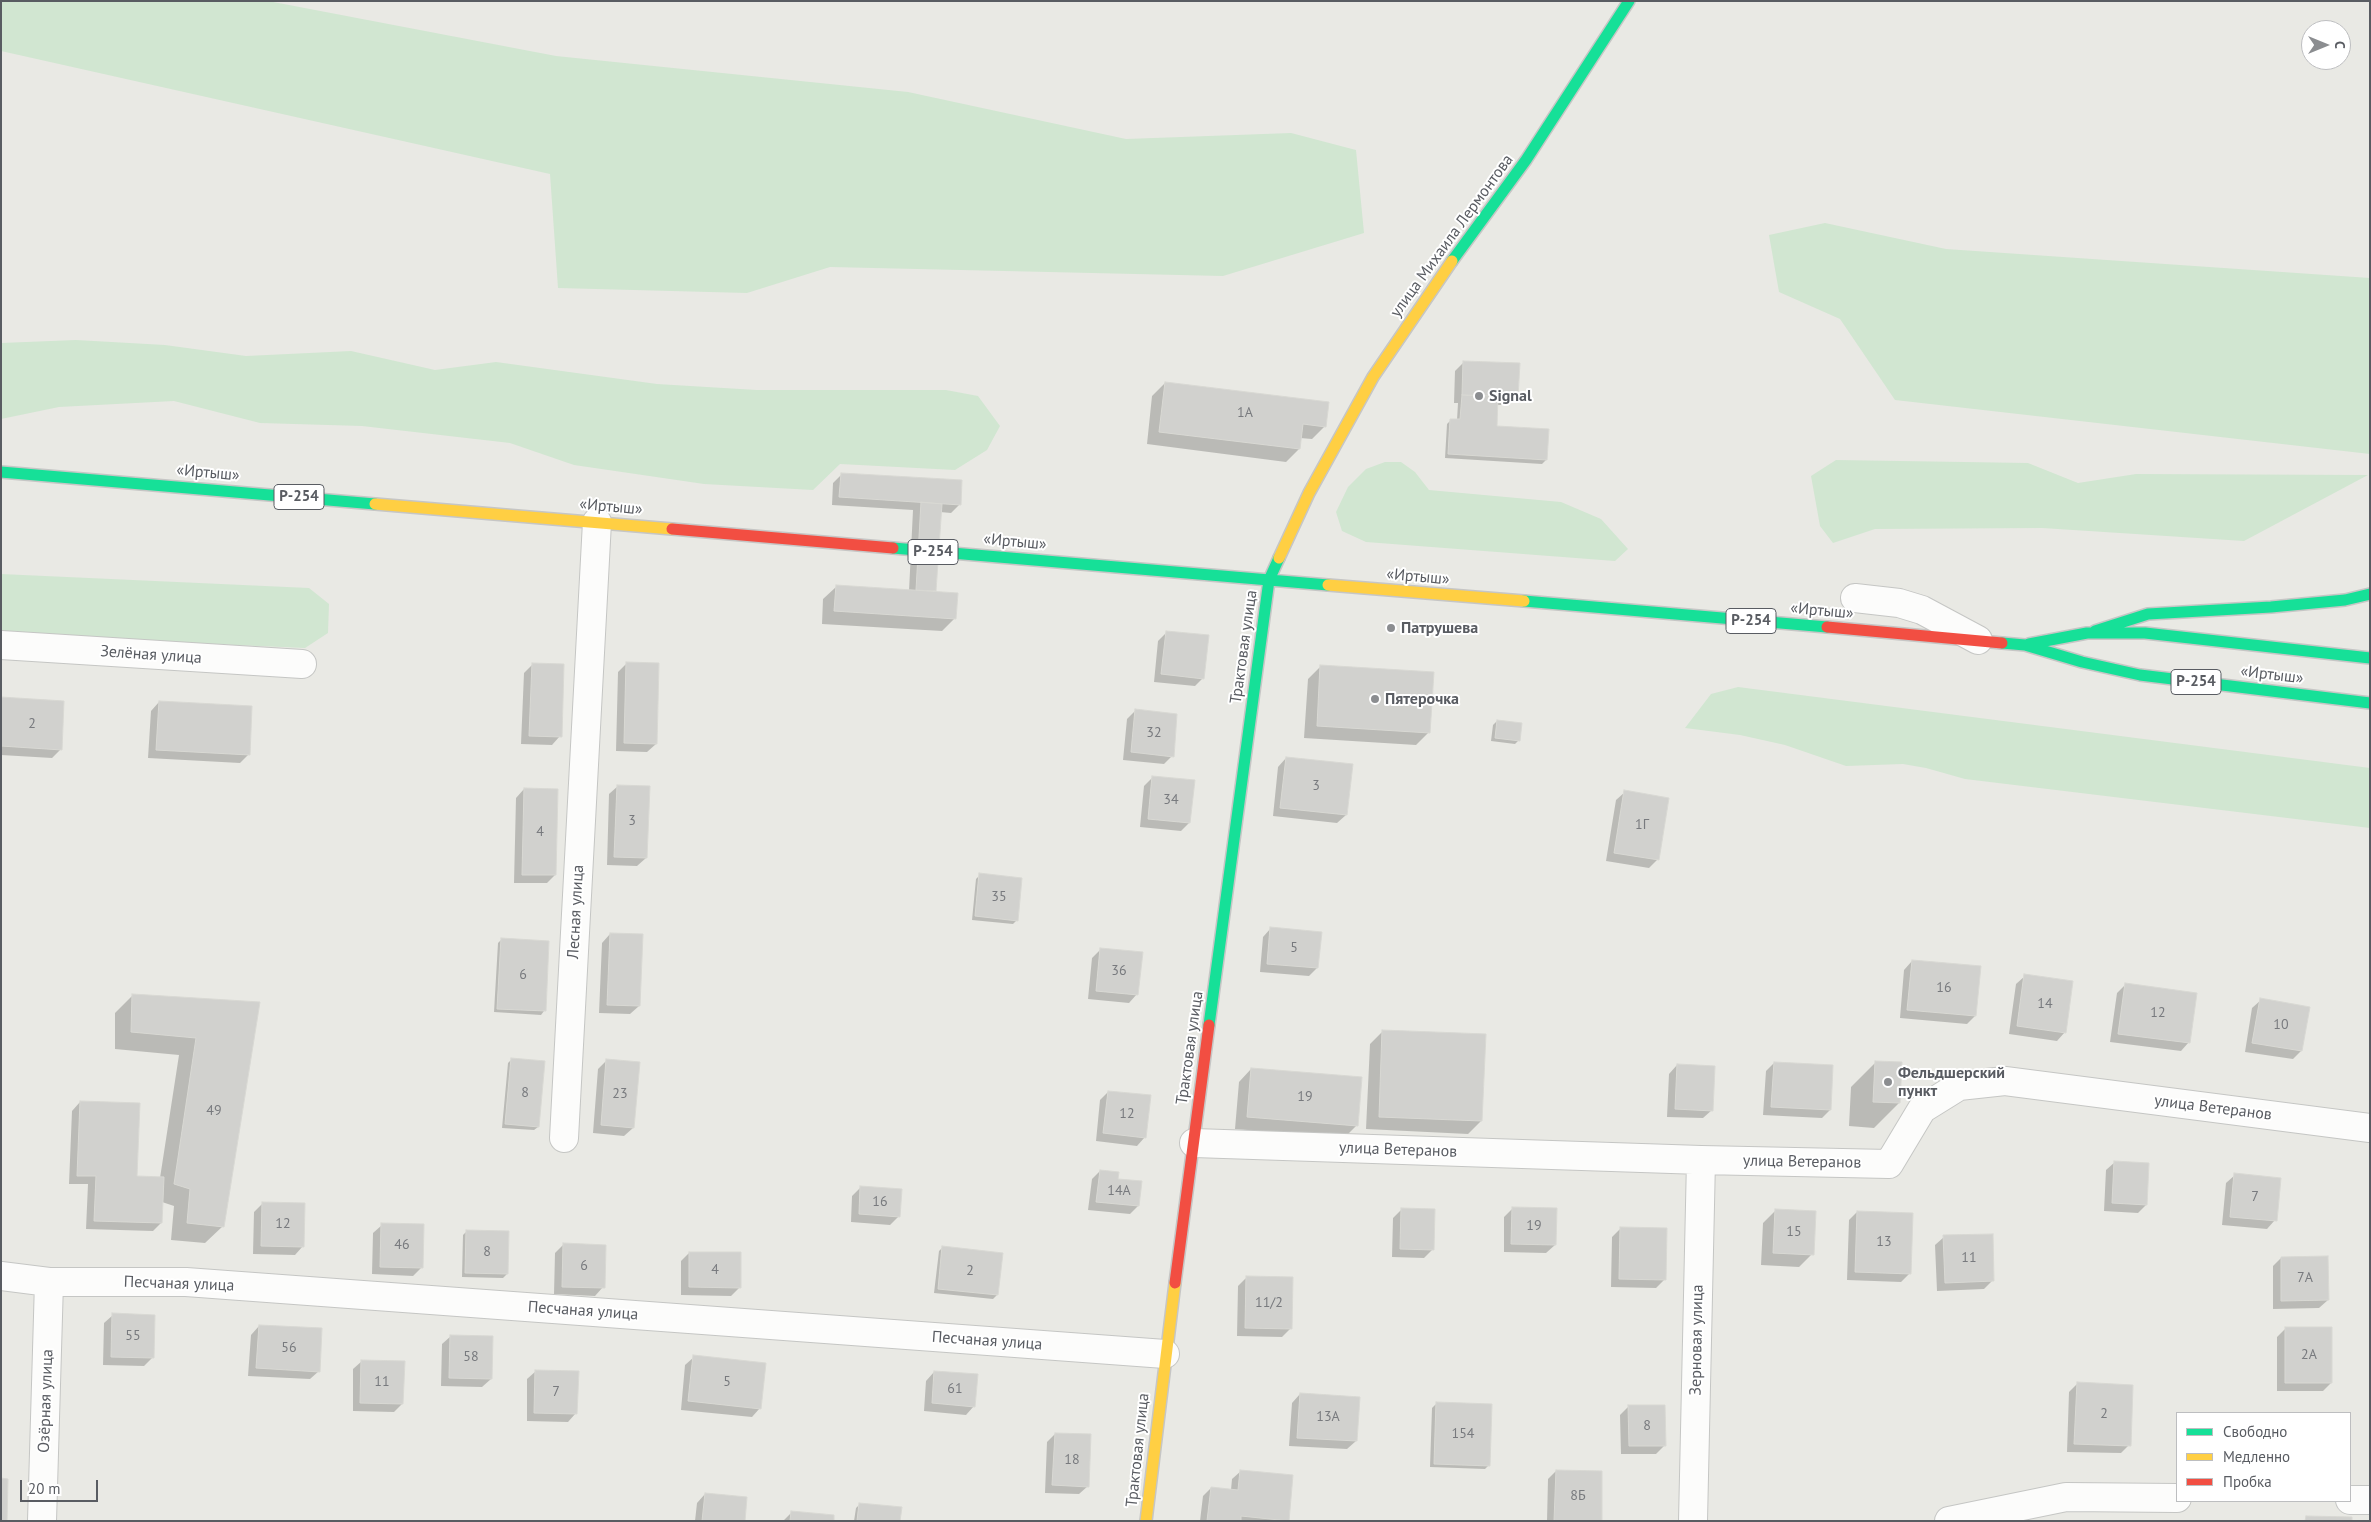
<!DOCTYPE html>
<meta charset="utf-8">
<style>
body{margin:0}
#map{position:relative;width:2371px;height:1522px;overflow:hidden;background:#e9e9e4;font-family:"PT Sans",sans-serif}
canvas{display:block}
.frame{position:absolute;inset:0;border:2px solid #595c62;pointer-events:none}
.legend{position:absolute;left:2176px;top:1412px;width:175px;height:90px;box-sizing:border-box;background:#fff;border:1px solid #bdbec0;margin:0;padding:6px 9px;list-style:none;font-size:15px;color:#595c62}
.legend li{display:flex;align-items:center;gap:10px;height:25px}
.legend b{width:25px;border:1px solid #bdbec0}
.north{position:absolute;left:2301px;top:20px;width:50px;height:50px;box-sizing:border-box;background:#fff;border:1px solid #bdbec0;border-radius:50%;rotate:90deg;font-size:14px;font-weight:700;line-height:20px;text-align:center;color:#595c62}
.north::after{content:'';display:block;margin:auto;width:18px;height:22px;background:#8b8d90;clip-path:polygon(50% 0,100% 100%,50% 72%,0 100%)}
.scale{position:absolute;left:20px;top:1480px;width:78px;height:22px;box-sizing:border-box;border:2px solid #595c62;border-top:0;padding-left:6px;font-size:15px;line-height:18px;white-space:nowrap;color:#595c62;-webkit-text-stroke:4px #fff;paint-order:stroke}
</style>
<div id="map">
<canvas width="2371" height="1522"></canvas>
<div class="frame"></div>
<ul class="legend">
<li><b style="height:6px;background:#16e098"></b>Свободно</li>
<li><b style="height:6px;background:#ffcf43"></b>Медленно</li>
<li><b style="height:6px;background:#f24e42"></b>Пробка</li>
</ul>
<div class="north">С</div>
<div class="scale">20 m</div>
</div>
<script>
const ctx = document.querySelector('canvas').getContext('2d');
ctx.lineJoin = 'round';
function paint(path, color) { ctx.fillStyle = color; ctx.fill(path, 'evenodd'); }
const poly = rows => new Path2D(rows.map(r => 'M' + r).join(''));
function strokePath(path, color, width, dash) { ctx.strokeStyle = color; ctx.lineWidth = width; ctx.lineCap = dash ? 'butt' : 'round'; ctx.setLineDash(dash || []); ctx.stroke(path); }
function write(font, color, halo, rows, align = 'center') {
  ctx.font = font + ' "PT Sans",sans-serif'; ctx.lineWidth = 4; ctx.setLineDash([]); ctx.textBaseline = 'middle'; ctx.strokeStyle = halo; ctx.fillStyle = color; for (const [text, x, y, turn = 0] of rows) {
    ctx.save(); ctx.translate(x, y); ctx.rotate((+turn || 0) * Math.PI / 180); ctx.textAlign = isNaN(turn) ? turn : align; if (halo) ctx.strokeText(text, 0, 0); ctx.fillText(text, 0, 0); ctx.restore();
  }
}
paint(poly([
 [1,1,268,1,556,56,908,92,1126,139,1291,133,1356,150,1364,233,1223,276,830,267,747,293,558,288,550,174,1,51],
 [1825,223,1946,249,2370,278,2370,454,1895,400,1840,319,1779,292,1769,235],
 [76,340,165,345,246,356,351,351,435,370,496,362,657,384,757,390,946,390,978,396,1000,426,987,450,955,470,840,464,813,490,704,484,574,465,510,443,362,426,260,423,174,401,59,407,1,419,1,343],
 [1836,460,2028,463,2078,483,2136,474,2368,475,2244,541,2042,528,1875,529,1833,543,1820,526,1811,476],
 [1385,462,1401,462,1415,472,1429,490,1561,502,1601,519,1628,549,1615,561,1366,542,1342,531,1336,512,1348,487,1366,469],
 [1,574,309,588,329,604,328,633,305,648,1,635],
 [1738,687,2370,768,2370,828,1965,779,1926,768,1903,764,1846,766,1785,745,1740,735,1685,728,1711,694]
]), '#d1e6d1');
paint(poly([
 [1463,363,1517,397,1509,405,1496,405,1495,427,1546,460,1542,464,1445,458,1447,424,1451,420,1457,420,1458,403,1454,403,1455,371],
 [1165,383,1325,426,1312,439,1300,438,1299,449,1286,462,1147,444,1152,396],
 [842,474,960,504,951,513,940,512,933,592,955,618,942,631,822,624,823,599,836,587,909,591,913,510,832,505,833,483],
 [1166,633,1203,678,1195,686,1154,682,1158,641],
 [627,663,656,744,647,752,616,751,618,672],
 [532,665,560,736,552,745,521,744,524,673],
 [1321,666,1429,732,1416,745,1304,738,1308,679],
 [1,699,61,749,52,758,1,755],
 [159,702,248,755,240,763,148,758,151,711],
 [1135,711,1172,756,1164,764,1123,760,1127,719],
 [1497,721,1519,740,1515,744,1491,741,1493,725],
 [1286,758,1346,815,1337,823,1273,816,1278,767],
 [1152,778,1189,823,1181,831,1140,827,1144,786],
 [618,786,646,858,637,866,607,865,609,794],
 [524,789,555,875,547,883,514,883,516,798],
 [1625,792,1657,860,1649,868,1606,861,1616,800],
 [980,875,1017,920,1013,924,972,920,976,879],
 [1271,928,1317,968,1309,976,1260,972,1263,937],
 [610,934,639,1006,630,1014,599,1013,602,943],
 [502,939,544,1011,541,1015,494,1012,498,943],
 [1101,949,1137,994,1129,1003,1088,999,1092,958],
 [1912,961,1975,1016,1967,1024,1900,1018,1904,970],
 [2025,976,2065,1032,2057,1041,2009,1034,2016,984],
 [2126,984,2189,1042,2181,1051,2110,1042,2117,993],
 [132,996,259,1004,223,1226,205,1243,171,1240,174,1206,162,1202,161,1223,153,1231,86,1229,88,1184,69,1184,72,1111,80,1102,136,1177,160,1178,179,1055,115,1049,115,1013],
 [2261,1000,2301,1051,2293,1059,2245,1052,2252,1008],
 [1383,1031,1481,1121,1468,1134,1366,1129,1370,1044],
 [512,1059,538,1127,534,1130,502,1128,508,1063],
 [607,1060,633,1128,624,1136,593,1133,598,1069],
 [1876,1062,1899,1103,1874,1128,1849,1126,1851,1087],
 [1774,1063,1830,1110,1822,1118,1763,1115,1766,1071],
 [1677,1065,1712,1110,1703,1118,1667,1117,1669,1074],
 [1251,1069,1357,1125,1344,1138,1235,1129,1239,1082],
 [1108,1092,1145,1137,1137,1146,1096,1141,1100,1100],
 [2115,1162,2146,1205,2138,1213,2104,1211,2106,1170],
 [1100,1171,1116,1180,1138,1206,1130,1214,1088,1210,1092,1179],
 [2235,1175,2275,1220,2267,1229,2222,1225,2226,1183],
 [861,1187,899,1216,890,1225,851,1222,852,1196],
 [263,1203,303,1246,295,1255,253,1254,254,1212],
 [1513,1208,1555,1245,1546,1253,1504,1252,1504,1217],
 [1402,1209,1432,1250,1424,1258,1392,1257,1393,1218],
 [1776,1210,1812,1254,1799,1267,1761,1265,1763,1223],
 [1857,1212,1910,1273,1901,1282,1847,1280,1849,1220],
 [382,1225,422,1267,413,1276,372,1274,373,1233],
 [1621,1228,1665,1279,1656,1288,1611,1287,1612,1237],
 [467,1231,507,1274,503,1278,462,1277,463,1235],
 [1944,1237,1992,1281,1984,1289,1937,1291,1935,1245],
 [563,1245,603,1287,595,1296,554,1294,555,1253],
 [942,1248,997,1295,993,1299,934,1293,939,1251],
 [689,1253,740,1287,731,1296,681,1295,681,1261],
 [2281,1258,2328,1300,2319,1308,2273,1309,2273,1266],
 [1246,1278,1290,1329,1282,1337,1237,1336,1238,1286],
 [113,1315,153,1357,144,1366,103,1365,104,1323],
 [259,1326,319,1371,310,1379,248,1376,251,1335],
 [2286,1328,2331,1383,2323,1391,2277,1391,2277,1337],
 [451,1336,491,1379,482,1387,441,1386,442,1344],
 [694,1357,760,1408,752,1417,681,1410,685,1365],
 [362,1361,402,1404,394,1412,353,1411,353,1369],
 [536,1371,576,1413,568,1422,527,1421,527,1379],
 [934,1372,974,1406,966,1415,924,1411,926,1381],
 [2077,1384,2129,1445,2121,1453,2067,1452,2069,1392],
 [1300,1394,1356,1441,1347,1449,1289,1446,1292,1403],
 [1436,1404,1489,1465,1485,1469,1430,1467,1432,1408],
 [1628,1407,1664,1446,1656,1454,1621,1454,1620,1415],
 [1055,1434,1088,1486,1079,1494,1045,1493,1047,1442],
 [1241,1471,1287,1521,1200,1521,1203,1496,1211,1488,1231,1490,1232,1479],
 [1556,1471,1600,1521,1547,1521,1548,1479],
 [705,1494,744,1521,695,1521,697,1503],
 [859,1505,899,1521,854,1521,856,1508],
 [792,1512,832,1521,783,1521]
]), '#0003');
const building = poly([
 [1463,361,1520,363,1518,397,1462,395,1463,361],
 [1165,382,1329,402,1326,427,1303,424,1300,449,1159,432,1165,382],
 [1462,395,1498,396,1497,426,1549,429,1547,460,1448,454,1450,419,1460,419,1462,395],
 [841,473,962,480,961,505,839,497,841,473],
 [921,502,942,504,936,591,916,590,921,502],
 [836,585,958,593,956,619,834,611,836,585],
 [1166,631,1209,635,1204,679,1161,674,1166,631],
 [626,662,659,663,657,744,624,743,626,662],
 [532,663,564,664,562,737,529,736,532,663],
 [1320,665,1434,672,1430,733,1317,726,1320,665],
 [1,697,64,701,62,750,1,746,1,697],
 [159,701,252,706,250,755,156,750,159,701],
 [1135,709,1177,714,1174,757,1131,752,1135,709],
 [1497,720,1522,723,1520,741,1495,738,1497,720],
 [1286,757,1353,764,1347,815,1280,808,1286,757],
 [1152,776,1195,780,1190,823,1148,819,1152,776],
 [617,785,650,786,647,858,614,857,617,785],
 [524,788,558,789,556,875,522,875,524,788],
 [1624,790,1669,798,1659,860,1614,853,1624,790],
 [979,873,1022,878,1018,921,975,916,979,873],
 [1270,927,1322,932,1318,968,1267,964,1270,927],
 [610,933,643,934,640,1006,607,1005,610,933],
 [501,938,549,941,546,1011,497,1009,501,938],
 [1100,948,1143,952,1138,995,1096,991,1100,948],
 [1912,960,1981,966,1976,1016,1907,1010,1912,960],
 [2024,974,2073,981,2066,1033,2017,1026,2024,974],
 [2125,983,2197,993,2190,1043,2118,1034,2125,983],
 [132,994,260,1002,224,1227,187,1223,190,1189,174,1184,196,1038,131,1032,132,994],
 [2260,998,2310,1007,2302,1051,2252,1043,2260,998],
 [1382,1030,1486,1034,1482,1121,1379,1117,1382,1030],
 [511,1058,545,1061,539,1127,505,1124,511,1058],
 [606,1059,640,1062,634,1128,601,1125,606,1059],
 [1875,1061,1902,1062,1900,1103,1873,1102,1875,1061],
 [1774,1062,1833,1065,1831,1110,1771,1107,1774,1062],
 [1677,1064,1715,1066,1713,1111,1675,1109,1677,1064],
 [1251,1068,1362,1077,1358,1126,1247,1117,1251,1068],
 [1108,1091,1151,1095,1146,1138,1103,1133,1108,1091],
 [80,1101,140,1103,137,1176,164,1177,162,1223,94,1221,96,1176,77,1176,80,1101],
 [2114,1161,2149,1163,2147,1205,2112,1203,2114,1161],
 [1100,1170,1119,1172,1118,1179,1142,1181,1139,1206,1096,1202,1100,1170],
 [2234,1173,2281,1178,2277,1221,2230,1217,2234,1173],
 [860,1186,902,1189,900,1217,859,1214,860,1186],
 [262,1202,305,1203,304,1247,261,1246,262,1202],
 [1512,1207,1557,1208,1556,1245,1511,1244,1512,1207],
 [1401,1208,1435,1209,1434,1250,1400,1249,1401,1208],
 [1775,1209,1816,1211,1814,1255,1773,1253,1775,1209],
 [1857,1211,1913,1213,1911,1274,1855,1272,1857,1211],
 [381,1223,424,1224,423,1268,380,1267,381,1223],
 [1620,1227,1667,1228,1666,1280,1619,1279,1620,1227],
 [466,1230,509,1231,508,1274,465,1273,466,1230],
 [1993,1234,1994,1281,1945,1283,1943,1235,1993,1234],
 [563,1243,606,1245,605,1288,562,1287,563,1243],
 [942,1246,1003,1253,998,1295,938,1289,942,1246],
 [689,1252,741,1252,741,1288,689,1287,689,1252],
 [2328,1256,2329,1300,2281,1301,2281,1257,2328,1256],
 [1246,1276,1293,1277,1292,1329,1245,1328,1246,1276],
 [112,1313,155,1315,154,1358,111,1357,112,1313],
 [259,1325,322,1328,320,1372,256,1368,259,1325],
 [2285,1327,2332,1327,2332,1383,2285,1383,2285,1327],
 [450,1335,493,1336,492,1379,449,1378,450,1335],
 [693,1355,766,1363,761,1409,688,1401,693,1355],
 [361,1360,405,1361,403,1404,360,1403,361,1360],
 [535,1370,579,1371,577,1414,534,1413,535,1370],
 [934,1371,978,1374,975,1407,932,1403,934,1371],
 [2077,1382,2133,1385,2131,1446,2074,1444,2077,1382],
 [1300,1393,1360,1397,1357,1441,1297,1438,1300,1393],
 [1436,1402,1492,1404,1490,1466,1434,1464,1436,1402],
 [1628,1405,1665,1405,1666,1446,1629,1446,1628,1405],
 [1055,1433,1091,1434,1089,1487,1052,1485,1055,1433],
 [1240,1470,1293,1475,1289,1521,1241,1516,1241,1521,1207,1521,1211,1487,1238,1490,1240,1470],
 [1556,1470,1602,1471,1602,1521,1554,1521,1556,1470],
 [1,1478,8,1479,7,1521,1,1521,1,1478],
 [705,1493,747,1497,745,1521,702,1521,705,1493],
 [859,1503,902,1507,900,1521,857,1521,859,1503],
 [791,1511,834,1515,834,1521,790,1521,791,1511],
 [2306,1516,2352,1517,2352,1521,2305,1521,2306,1516]
]);
paint(building, '#d1d1ce');
strokePath(building, '#d8d8d3', 1);
const street = poly([
 [1855,598,1899,603,1922,610,1978,640],
 [1,645,302,664],
 [564,1138,597,522],
 [1194,1143,1701,1160,1889,1164,1922,1109,1959,1086,2005,1081,2370,1128],
 [1,1276,49,1282,186,1282,1165,1354],
 [2350,1500,2370,1500],
 [42,1521,49,1282],
 [1693,1521,1701,1160],
 [1949,1521,2066,1497,2177,1498]
]);
const fast = poly([
 [1452,261,1526,160,1629,1],
 [1,472,375,504],
 [893,548,1328,585],
 [1524,601,1827,627],
 [2095,631,2148,614,2271,607,2345,600,2370,594],
 [2002,643,2025,645,2082,662,2140,675,2370,703],
 [2029,644,2087,633,2145,633,2370,658],
 [1209,1025,1269,580,1279,558]
]);
const slow = poly([
 [375,504,672,529],
 [1279,558,1309,493,1373,377,1452,261],
 [1328,585,1524,601],
 [1146,1521,1175,1283]
]);
const jam = poly([
 [672,529,893,548],
 [1827,627,2002,643],
 [1175,1283,1209,1025]
]);
strokePath(street, '#c5c6c4', 30);
strokePath(fast, '#c6c6c5', 14);
strokePath(slow, '#c6c6c5', 14);
strokePath(jam, '#c6c6c5', 14);
strokePath(street, '#fcfcfb', 28);
strokePath(fast, '#16e098', 11);
strokePath(slow, '#ffcf43', 11);
strokePath(jam, '#f24e42', 11);
for (const [x, y, r, color] of [
 [1479,396,5,"#8b8d90"],
 [1391,628,5,"#8b8d90"],
 [1375,699,5,"#8b8d90"],
 [1888,1082,5,"#8b8d90"]
]) { const dot = new Path2D(); dot.arc(x, y, r, 0, 2 * Math.PI); ctx.fillStyle = color; ctx.fill(dot); strokePath(dot, '#fff', 2); }
write('14px', '#787a7e', null, [
 ["1А",1245,413],
 ["2",32,724],
 ["32",1154,733],
 ["3",1316,786],
 ["34",1171,800],
 ["3",632,821],
 ["1Г",1642,825],
 ["4",540,832],
 ["35",999,897],
 ["5",1294,948],
 ["36",1119,971],
 ["6",523,975],
 ["16",1944,988],
 ["14",2045,1004],
 ["12",2158,1013],
 ["10",2281,1025],
 ["8",525,1093],
 ["23",620,1094],
 ["19",1305,1097],
 ["49",214,1111],
 ["12",1127,1114],
 ["14А",1119,1191],
 ["7",2255,1197],
 ["16",880,1202],
 ["12",283,1224],
 ["19",1534,1226],
 ["15",1794,1232],
 ["13",1884,1242],
 ["46",402,1245],
 ["8",487,1252],
 ["11",1969,1258],
 ["6",584,1266],
 ["4",715,1270],
 ["2",970,1271],
 ["7А",2305,1278],
 ["11/2",1269,1303],
 ["55",133,1336],
 ["56",289,1348],
 ["2А",2309,1355],
 ["58",471,1357],
 ["11",382,1382],
 ["5",727,1382],
 ["61",955,1389],
 ["7",556,1392],
 ["2",2104,1414],
 ["13А",1328,1417],
 ["8",1647,1426],
 ["154",1463,1434],
 ["18",1072,1460],
 ["8Б",1578,1496]
]);
for (const [x, y, w] of [
 [299,497,50],
 [933,552,50],
 [1751,621,50],
 [2196,682,50]
]) { const box = new Path2D(); box.roundRect(x - w / 2, y - 12.5, w, 25, 4); ctx.fillStyle = '#fff'; ctx.fill(box); strokePath(box, '#595c62', 1); }
write('bold 15px', '#595c62', null, [
 ["Р-254",299,497],
 ["Р-254",933,552],
 ["Р-254",1751,621],
 ["Р-254",2196,682]
]);
write('16px', '#595c62', '#fff', [
 ["улица Михаила Лермонтова",1452,236,-54],
 ["«Иртыш»",208,473,5],
 ["«Иртыш»",611,507,5],
 ["«Иртыш»",1015,542,5],
 ["«Иртыш»",1418,577,5],
 ["«Иртыш»",1822,611,5],
 ["Трактовая улица",1244,647,-82],
 ["Зелёная улица",151,655,4],
 ["«Иртыш»",2272,675,7],
 ["Лесная улица",576,912,-87],
 ["Трактовая улица",1190,1048,-82],
 ["улица Ветеранов",2213,1108,7],
 ["улица Ветеранов",1398,1150,2],
 ["улица Ветеранов",1802,1162,1],
 ["Песчаная улица",179,1284,2],
 ["Песчаная улица",583,1311,4],
 ["Зерновая улица",1697,1340,-89],
 ["Песчаная улица",987,1341,4],
 ["Озёрная улица",46,1401,-88],
 ["Трактовая улица",1138,1450,-84]
]);
write('bold 16px', '#595c62', '#fff', [
 ["Signal",1489,396],
 ["Патрушева",1401,628],
 ["Пятерочка",1385,699],
 ["Фельдшерский",1898,1073],
 ["пункт",1898,1091]
], 'left');
</script>
